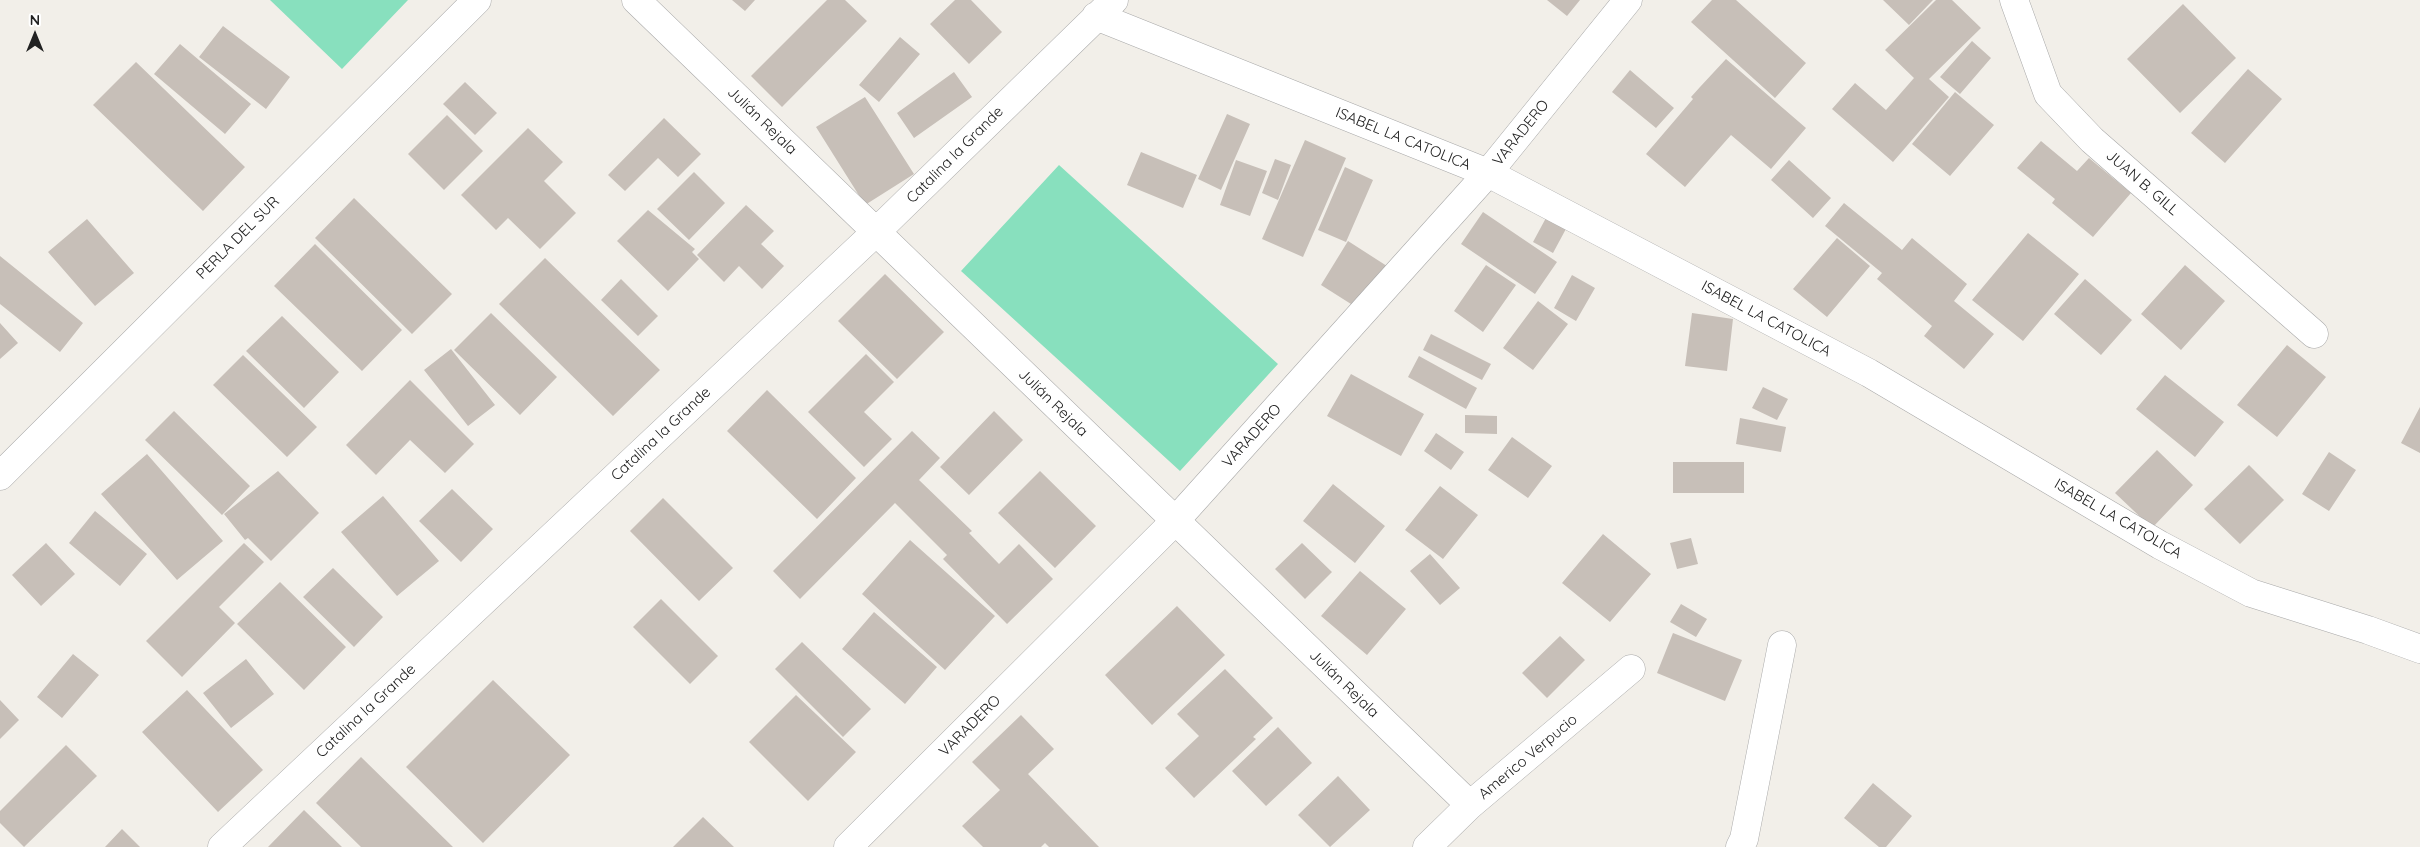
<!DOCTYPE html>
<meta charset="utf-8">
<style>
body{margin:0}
#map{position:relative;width:2420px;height:847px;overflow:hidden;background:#f2efe9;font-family:Quicksand,sans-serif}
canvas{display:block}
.north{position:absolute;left:10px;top:10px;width:50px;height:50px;-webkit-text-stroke:4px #fff;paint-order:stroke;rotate:0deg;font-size:14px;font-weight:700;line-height:20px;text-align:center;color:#222}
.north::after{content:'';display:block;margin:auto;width:18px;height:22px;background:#222;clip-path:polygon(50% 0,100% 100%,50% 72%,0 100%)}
</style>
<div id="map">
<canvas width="2420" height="847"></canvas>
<div class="north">N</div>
</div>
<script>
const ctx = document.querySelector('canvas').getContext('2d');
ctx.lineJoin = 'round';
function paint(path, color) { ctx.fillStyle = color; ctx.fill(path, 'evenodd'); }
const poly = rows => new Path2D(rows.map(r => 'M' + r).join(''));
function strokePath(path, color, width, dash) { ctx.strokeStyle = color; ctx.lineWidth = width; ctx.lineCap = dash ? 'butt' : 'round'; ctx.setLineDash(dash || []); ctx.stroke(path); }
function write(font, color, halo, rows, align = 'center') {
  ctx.font = font + ' Quicksand,sans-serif'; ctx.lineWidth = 4; ctx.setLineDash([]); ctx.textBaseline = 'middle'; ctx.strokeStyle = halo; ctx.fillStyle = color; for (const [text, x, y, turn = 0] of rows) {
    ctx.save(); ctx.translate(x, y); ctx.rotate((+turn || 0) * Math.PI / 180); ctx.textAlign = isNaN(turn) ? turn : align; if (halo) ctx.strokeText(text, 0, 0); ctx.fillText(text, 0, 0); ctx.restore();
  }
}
paint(poly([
 [270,0,408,0,342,69],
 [1059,165,1278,364,1180,471,961,271]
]), '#88e0be');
paint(poly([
 [732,0,755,0,745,11],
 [827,0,845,0,867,21,782,107,751,76],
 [955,0,971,0,1002,32,969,64,930,24],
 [1547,0,1580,0,1567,16],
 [1712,0,1736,0,1806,63,1775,98,1691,22],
 [1883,0,1933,0,1909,25],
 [1936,0,1952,0,1981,28,1929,79,1949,97,1893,162,1832,109,1855,83,1886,110,1914,78,1885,50],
 [2183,4,2236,58,2180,113,2127,59],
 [223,26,290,77,266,109,199,57],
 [900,37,920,54,879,102,859,85],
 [1972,41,1991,58,1960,94,1940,77],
 [180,44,251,104,225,134,154,74],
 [1726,59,1806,128,1771,169,1731,135,1685,187,1646,154,1693,99,1691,97,1700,87],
 [136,62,245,167,203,211,93,105],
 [2248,69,2282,99,2225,163,2191,133],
 [1630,70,1674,108,1656,128,1612,92],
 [954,72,972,97,914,138,897,113],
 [465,82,497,113,475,135,443,104],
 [1955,92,1994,125,1950,176,1912,144],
 [865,97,914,174,865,205,816,127],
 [1227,114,1250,124,1221,190,1198,179],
 [447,115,483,151,444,190,408,154],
 [664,118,701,154,678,177,658,158,625,191,608,175],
 [528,128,563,162,544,181,576,213,540,249,508,218,496,230,461,195],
 [1305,140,1346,158,1303,257,1262,239],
 [2041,141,2077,171,2089,158,2131,193,2093,237,2052,203,2055,199,2017,168],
 [1141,152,1197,175,1183,208,1127,185],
 [1275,159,1291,165,1278,200,1262,193],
 [1236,160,1267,171,1250,216,1220,205],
 [1789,160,1831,198,1813,218,1771,180],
 [1345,167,1373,180,1346,242,1318,230],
 [694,172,725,203,689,240,657,209],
 [354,198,452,294,412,334,315,238],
 [1844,203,1902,250,1912,238,1967,284,1954,301,1994,334,1964,369,1924,336,1932,326,1877,279,1882,273,1825,226],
 [746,205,774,231,761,244,784,266,762,289,739,266,724,282,697,255],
 [648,210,695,249,692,252,699,259,668,291,617,241],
 [1483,212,1557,262,1535,294,1461,244],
 [1547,216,1567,227,1553,253,1533,242],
 [87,219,134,273,95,306,48,252],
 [2028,233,2079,274,2023,341,1972,300],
 [1837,238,1870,266,1827,317,1793,289],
 [1348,241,1390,268,1362,311,1321,285],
 [315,244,402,330,362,371,274,286],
 [0,256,83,323,60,352,0,304],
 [545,258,660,370,613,416,499,304],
 [1486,265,1516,285,1483,332,1454,311],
 [2185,265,2225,301,2181,350,2141,314],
 [885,274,944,332,897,379,838,321],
 [1572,275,1595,288,1576,321,1554,308],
 [621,279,658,316,638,336,601,300],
 [2085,279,2132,320,2101,355,2054,314],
 [1538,301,1568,324,1533,370,1503,348],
 [491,313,557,377,520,415,454,350],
 [1692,313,1733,319,1727,371,1685,366],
 [282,316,339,372,304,408,246,351],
 [0,323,18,343,0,359],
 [1431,334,1491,364,1482,380,1423,350],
 [2287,345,2326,377,2277,437,2237,405],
 [451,349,495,405,468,426,424,370],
 [866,354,894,382,864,412,892,439,864,467,808,412],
 [243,355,317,427,287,457,213,385],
 [1419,356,1477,388,1466,409,1408,377],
 [1351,374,1424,414,1401,456,1327,416],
 [2165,375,2224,422,2195,457,2136,409],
 [410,380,474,444,445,473,410,440,376,475,346,445],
 [1763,387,1788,399,1777,420,1752,408],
 [767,390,856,478,817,519,727,431],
 [2420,407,2420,453,2401,443],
 [174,411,250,486,222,515,145,440],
 [994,411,1023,440,969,495,940,467],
 [1465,415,1497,416,1497,434,1465,433],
 [1740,418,1786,427,1781,452,1736,444],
 [912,431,940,458,919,480,972,531,969,533,999,564,1019,544,1053,579,1007,624,943,559,947,555,895,503,800,599,773,571],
 [1436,433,1464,452,1451,470,1424,451],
 [1512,437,1552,466,1528,498,1488,470],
 [2157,450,2193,485,2152,528,2115,493],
 [2329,452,2356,470,2329,511,2302,494],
 [147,454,223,541,177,580,101,494],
 [1673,462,1744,462,1744,493,1673,493],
 [2249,465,2284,500,2240,544,2204,509],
 [278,471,319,513,271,561,248,538,245,540,224,514],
 [1040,471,1096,526,1055,568,998,513],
 [1333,484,1385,526,1355,563,1303,521],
 [1440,486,1478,515,1443,559,1405,530],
 [452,489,493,529,461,562,419,521],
 [383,496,439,561,397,596,341,532],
 [663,498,733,568,699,601,630,531],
 [95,511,147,554,120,586,69,543],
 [1603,534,1651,574,1610,622,1562,583],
 [1691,538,1698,564,1677,569,1670,543],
 [910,540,995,616,945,670,862,594],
 [46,543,75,574,41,606,12,575],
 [244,543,264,562,219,607,235,623,182,677,146,641],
 [1302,543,1332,572,1305,599,1275,569],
 [1430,554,1460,588,1440,605,1410,571],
 [333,568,383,617,354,647,303,597],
 [1360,571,1406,609,1367,655,1321,616],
 [280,582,346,647,304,690,237,624],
 [661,599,718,656,690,684,633,627],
 [1681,604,1707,619,1696,637,1670,622],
 [1177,606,1225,655,1152,725,1105,675],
 [874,612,937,667,905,704,842,649],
 [1673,633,1742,660,1725,701,1657,673],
 [1560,636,1585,660,1547,698,1522,673],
 [802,642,871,709,843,737,775,669],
 [73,654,99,675,62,718,37,697],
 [246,659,274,694,231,728,203,693],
 [1225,669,1273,718,1253,737,1256,739,1194,798,1165,768,1199,736,1177,714],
 [493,680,570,755,483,843,406,767],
 [187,690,263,770,218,812,142,732],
 [796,695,856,752,808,801,749,742],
 [0,700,19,720,0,739],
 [1021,715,1054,749,1028,774,1099,847,1049,847,1045,843,1041,847,983,847,962,826,1000,790,972,762],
 [1278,727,1312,763,1266,806,1232,771],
 [66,745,97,776,24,847,0,823,0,811],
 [361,757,453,847,361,847,316,803],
 [1338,776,1370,810,1330,847,1298,815],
 [1873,783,1912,816,1886,847,1879,847,1844,818],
 [304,810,342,847,268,847],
 [703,817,734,847,673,847],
 [122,829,140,847,105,847]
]), '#c7bfb8');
const minor = poly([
 [636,0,1470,805],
 [2014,0,2048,94,2092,140,2314,334],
 [1096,16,1488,173,1869,373,2160,545,2251,593,2368,630,2420,649],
 [0,476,477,0],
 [222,847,877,231,1114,0],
 [848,847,1175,521,1488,173,1628,0],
 [1427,847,1470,805,1631,669],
 [1740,847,1744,839,1782,645]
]);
strokePath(minor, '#a9a9a9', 29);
strokePath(minor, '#fff', 28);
write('15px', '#222', '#fff', [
 ["Julián Rejala",762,121,44],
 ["VARADERO",1521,133,-51],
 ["ISABEL LA CATOLICA",1403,139,22],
 ["Catalina la Grande",955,155,-45],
 ["JUAN B. GILL",2142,183,41],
 ["PERLA DEL SUR",238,238,-45],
 ["ISABEL LA CATOLICA",1766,319,28],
 ["Julián Rejala",1053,403,44],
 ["Catalina la Grande",661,434,-43],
 ["VARADERO",1252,436,-48],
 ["ISABEL LA CATOLICA",2118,519,30],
 ["Julián Rejala",1344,684,44],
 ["Catalina la Grande",366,711,-43],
 ["VARADERO",970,726,-45],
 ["Americo Verpucio",1528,757,-40]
]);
</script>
